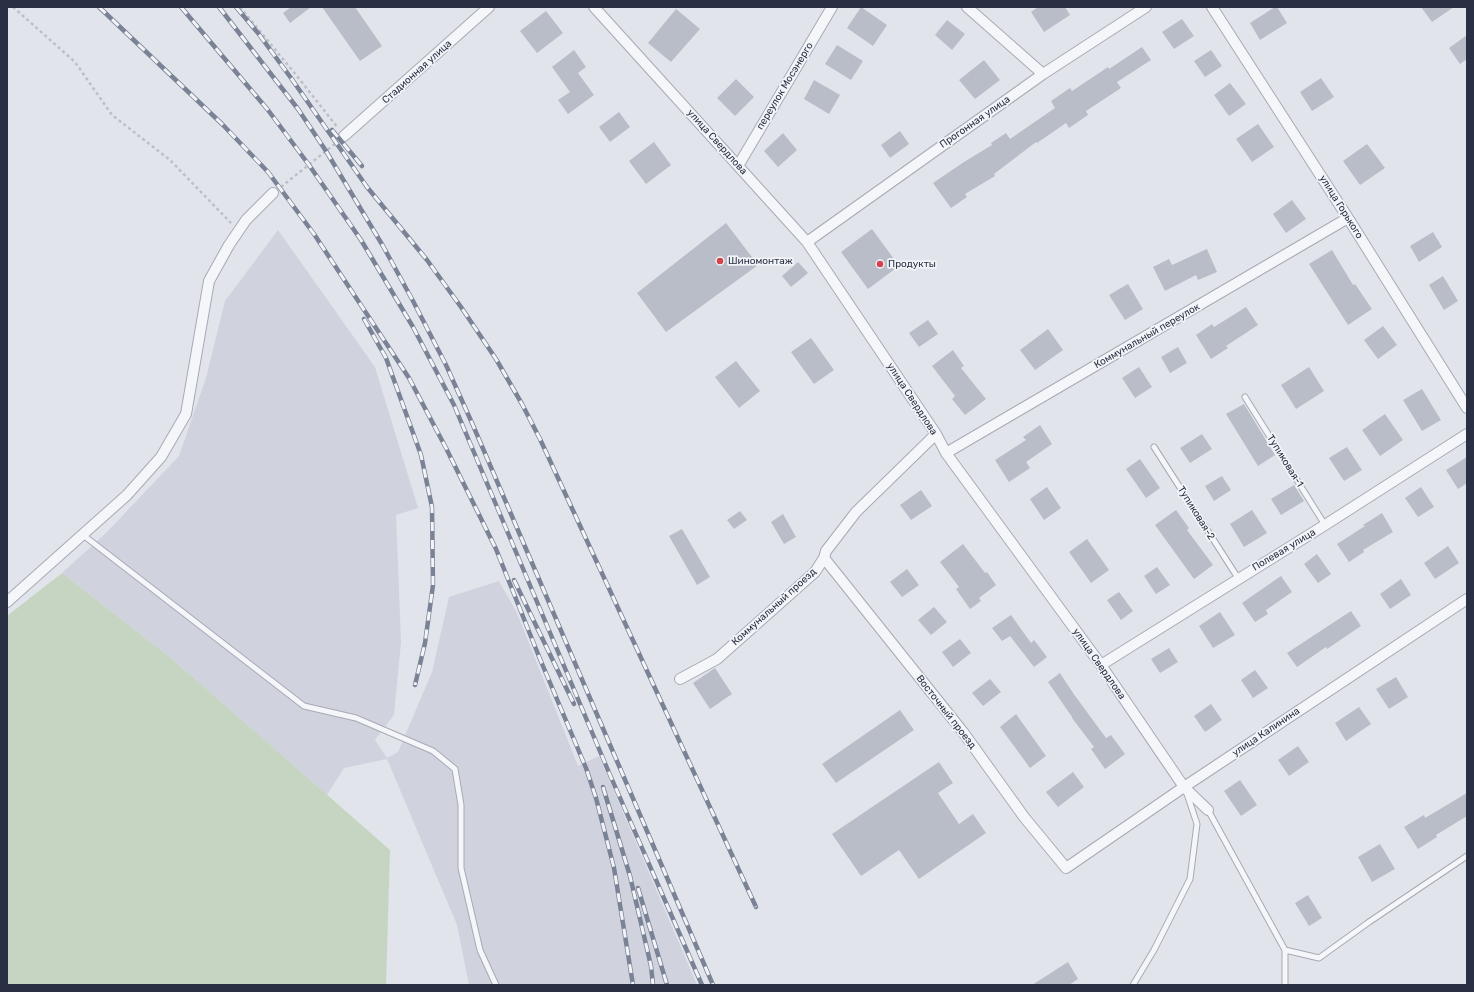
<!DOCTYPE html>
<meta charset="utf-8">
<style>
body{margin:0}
#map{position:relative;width:1474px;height:992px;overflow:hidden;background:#e2e4eb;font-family:Rubik,sans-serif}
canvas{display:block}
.frame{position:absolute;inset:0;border:8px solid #293043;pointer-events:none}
</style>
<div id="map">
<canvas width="1474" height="992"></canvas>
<div class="frame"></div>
</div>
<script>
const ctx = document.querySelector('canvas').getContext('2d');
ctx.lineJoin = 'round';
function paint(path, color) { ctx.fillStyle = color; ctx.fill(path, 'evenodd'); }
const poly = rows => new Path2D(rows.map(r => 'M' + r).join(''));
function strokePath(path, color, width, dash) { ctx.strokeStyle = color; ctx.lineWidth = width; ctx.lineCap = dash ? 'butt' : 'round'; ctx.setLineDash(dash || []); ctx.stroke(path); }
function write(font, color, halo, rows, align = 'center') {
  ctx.font = font + ' Rubik,sans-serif'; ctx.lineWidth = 3.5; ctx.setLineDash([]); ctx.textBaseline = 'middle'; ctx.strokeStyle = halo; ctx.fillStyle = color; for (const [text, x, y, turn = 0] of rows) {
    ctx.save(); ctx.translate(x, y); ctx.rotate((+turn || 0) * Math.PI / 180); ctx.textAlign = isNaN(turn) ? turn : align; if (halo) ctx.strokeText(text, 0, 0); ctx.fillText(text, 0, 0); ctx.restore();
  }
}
paint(poly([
 [278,230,375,367,418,508,396,515,401,642,394,715,375,740,387,758,398,752,432,672,449,597,499,581,517,613,578,766,599,756,697,985,469,985,457,925,387,759,344,768,327,795,171,658,62,573,106,533,179,456,206,378,225,301]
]), '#d0d3dd');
paint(poly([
 [62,573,171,658,390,850,386,985,7,985,7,616]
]), '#c5d5c2');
paint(poly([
 [291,7,311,7,290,23,283,13],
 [322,7,355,7,382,46,360,61],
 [861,7,887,25,873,46,847,28],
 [1038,7,1065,7,1070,15,1044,32,1031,12],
 [1275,7,1277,7,1287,23,1260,40,1250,23],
 [1421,7,1454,7,1432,22],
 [676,9,700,29,671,62,648,43],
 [546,11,563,33,537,53,520,31],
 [1182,19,1194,36,1174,49,1162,32],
 [947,20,965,34,952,50,935,35],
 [1467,35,1467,59,1460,64,1449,48],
 [837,45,863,61,851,80,825,64],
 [1142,47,1151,60,1117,82,1121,88,1086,111,1088,115,1069,128,1066,123,1037,143,1036,142,994,174,995,176,965,194,967,197,951,208,933,183,964,162,992,145,991,143,1006,133,1010,139,1055,108,1051,101,1070,88,1072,91,1108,67,1109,69],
 [574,50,586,67,578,73,594,95,568,114,558,100,570,92,552,67],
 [1211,50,1222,66,1205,77,1194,61],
 [984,60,1000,80,975,99,959,80],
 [1321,78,1334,97,1312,111,1300,92],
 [736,79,754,97,735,116,717,98],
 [814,80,840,95,829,114,804,99],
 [1230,83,1246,104,1229,116,1214,95],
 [619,112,630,127,610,142,599,127],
 [1258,124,1274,147,1252,162,1236,139],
 [900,131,909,144,890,158,881,145],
 [783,133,797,150,778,167,764,151],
 [654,142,671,165,646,184,629,161],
 [1367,144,1385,168,1360,185,1343,161],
 [1292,200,1306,219,1286,233,1273,214],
 [726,223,758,265,666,332,637,293],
 [872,229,899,266,868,289,841,252],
 [1433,232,1442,247,1419,262,1410,246],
 [1207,249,1217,272,1198,280,1196,275,1165,291,1153,267,1169,259,1172,265],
 [1332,250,1353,285,1355,284,1372,309,1348,325,1309,264],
 [798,262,808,273,791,287,782,276],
 [1443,276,1458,301,1444,310,1429,285],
 [1128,284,1143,309,1125,320,1109,295],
 [1246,307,1258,325,1226,346,1228,348,1211,359,1196,335,1212,324,1214,327],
 [928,320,938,334,919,347,909,333],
 [1383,326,1397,345,1378,359,1364,340],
 [1048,329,1063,350,1035,370,1020,350],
 [811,338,834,370,814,384,791,352],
 [1178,347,1187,363,1170,373,1161,357],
 [953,350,964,366,961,368,986,399,965,415,952,399,955,396,932,366],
 [736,361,760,391,739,408,715,377],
 [1139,367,1152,387,1135,398,1122,378],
 [1309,367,1324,391,1296,409,1281,385],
 [1422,389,1441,420,1422,431,1403,400],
 [1244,404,1275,455,1258,466,1226,414],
 [1385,414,1403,440,1380,456,1362,430],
 [1040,425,1052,444,1026,462,1030,468,1009,482,995,460,1026,440,1023,437],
 [1202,434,1212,449,1190,463,1180,448],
 [1347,447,1362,470,1344,481,1329,458],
 [1467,457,1467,483,1458,489,1446,470],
 [1140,459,1160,488,1146,498,1126,469],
 [1222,476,1231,490,1214,501,1205,486],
 [1294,485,1304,501,1281,515,1271,499],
 [1047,487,1061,508,1044,520,1030,499],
 [1421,487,1434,507,1418,517,1405,498],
 [921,490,932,506,911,520,900,505],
 [1176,510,1189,528,1187,530,1213,565,1194,579,1155,525],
 [1252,510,1267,533,1244,547,1230,524],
 [740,511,747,520,734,529,727,520],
 [1382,513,1393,532,1363,550,1364,552,1349,562,1337,544,1365,526,1363,525],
 [783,514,796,537,784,544,771,522],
 [682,529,710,577,697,585,669,536],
 [1087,539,1109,570,1091,583,1069,552],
 [963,544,985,573,987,572,996,585,979,598,981,601,970,609,956,589,959,587,940,562],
 [1448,546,1459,563,1435,579,1424,563],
 [1317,554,1331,574,1318,583,1304,564],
 [1157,567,1170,585,1156,594,1144,576],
 [907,569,919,585,902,597,890,582],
 [1281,576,1292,592,1266,610,1268,614,1255,622,1242,603],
 [1401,579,1411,595,1390,609,1380,594],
 [1119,592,1133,611,1121,620,1107,600],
 [934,607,947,622,931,635,918,620],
 [1351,611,1361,626,1327,649,1326,647,1297,667,1287,653],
 [1220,612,1235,635,1213,648,1199,626],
 [1011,615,1031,643,1034,640,1047,657,1034,667,1010,636,1002,641,992,628],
 [960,639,971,653,953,667,942,652],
 [1169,648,1178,662,1160,673,1151,659],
 [715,668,732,694,710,709,693,683],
 [1255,670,1268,688,1253,698,1241,680],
 [1060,673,1073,693,1106,738,1111,735,1125,754,1105,769,1091,749,1094,747,1072,718,1072,717,1048,682],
 [1396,677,1408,697,1389,709,1376,689],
 [990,679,1001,692,983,706,972,693],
 [1211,704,1222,720,1205,732,1194,716],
 [1359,707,1371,724,1346,741,1335,723],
 [900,710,914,730,836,783,822,764],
 [1016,714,1046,756,1030,768,1000,727],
 [1298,746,1309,762,1289,776,1278,760],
 [939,762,953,783,938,793,959,824,973,814,986,833,919,879,899,850,861,876,832,834],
 [1073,772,1084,787,1058,807,1046,792],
 [1240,780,1257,805,1241,816,1224,791],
 [1467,793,1467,816,1436,835,1437,837,1418,849,1404,827,1424,815,1425,818],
 [1380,844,1395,869,1372,882,1358,857],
 [1308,895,1322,918,1309,926,1295,903],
 [1068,962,1078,979,1069,985,1032,985]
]), '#b9bdc8');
const service = poly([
 [1245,397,1325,525],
 [1154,447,1238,578],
 [83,535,304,706,356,718,433,751,455,769,461,805,461,868,480,950,496,985],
 [1208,810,1285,950,1319,958,1369,922,1467,856],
 [1285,950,1285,985],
 [1133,985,1154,950,1190,879,1197,824,1186,791]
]);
const minor = poly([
 [594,7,807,242,936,434,946,453,1101,665,1184,787,1208,810],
 [967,7,1043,74],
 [1212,7,1348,218,1467,408],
 [344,136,489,7],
 [738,166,832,7],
 [807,242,1043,74,1146,7],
 [946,453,1348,218],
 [824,558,963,732,1024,817,1066,868,1184,787,1467,599],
 [7,602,127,495,161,457,186,414,209,281,229,245,246,220,273,193],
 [1101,665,1325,525,1467,434],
 [680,679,717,659,815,572,824,558,826,551,856,512,936,434]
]);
strokePath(service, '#a7aab5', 7);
strokePath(minor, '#a7aab5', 12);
strokePath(poly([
 [13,7,75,62,112,115,170,160,231,223],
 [240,7,297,76,338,128],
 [281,187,336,143]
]), '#bcbfc6', 2.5, [3, 3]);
strokePath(service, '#f5f6f9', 5);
strokePath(minor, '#f5f6f9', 10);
const rail = poly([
 [99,7,222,124,268,172,314,234,409,378,446,448,496,549,540,659,586,768,596,798,614,868,633,985],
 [181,7,268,110,309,165,361,240,413,327,454,405,610,775,702,985],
 [219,7,298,109,326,151,383,246,413,301,446,365,472,423,713,985],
 [236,7,258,33,291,78,367,187,427,260,461,307,496,359,522,404,540,439,756,907],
 [332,130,362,166],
 [364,319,386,358,421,455,432,507,433,585,425,643,415,685],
 [514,580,574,704],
 [603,787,630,876,651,966,653,985],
 [638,888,667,985]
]);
strokePath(rail, '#7a8295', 4.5);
strokePath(rail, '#f2f4f8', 3, [9]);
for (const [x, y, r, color] of [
 [720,261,4,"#d3434a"],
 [880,264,4,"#d3434a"]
]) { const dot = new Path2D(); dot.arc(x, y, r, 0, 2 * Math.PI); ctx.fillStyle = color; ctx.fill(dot); strokePath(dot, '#f2f4f8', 1.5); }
write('10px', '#293043', '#f2f4f8', [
 ["Стадионная улица",417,72,-42],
 ["переулок Мосэнерго",785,86,-59],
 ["Прогонная улица",975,122,-35],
 ["улица Свердлова",717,142,48],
 ["улица Горького",1341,207,58],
 ["Коммунальный переулок",1147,336,-30],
 ["улица Свердлова",912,399,57],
 ["Тупиковая-1",1285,461,58],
 ["Тупиковая-2",1196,513,58],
 ["Полевая улица",1284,550,-31],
 ["Коммунальный проезд",774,607,-42],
 ["улица Свердлова",1099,664,55],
 ["Восточный проезд",946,712,52],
 ["улица Калинина",1266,732,-34]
]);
write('10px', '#293043', '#f2f4f8', [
 ["Шиномонтаж",728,261],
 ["Продукты",888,264]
], 'left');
</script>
